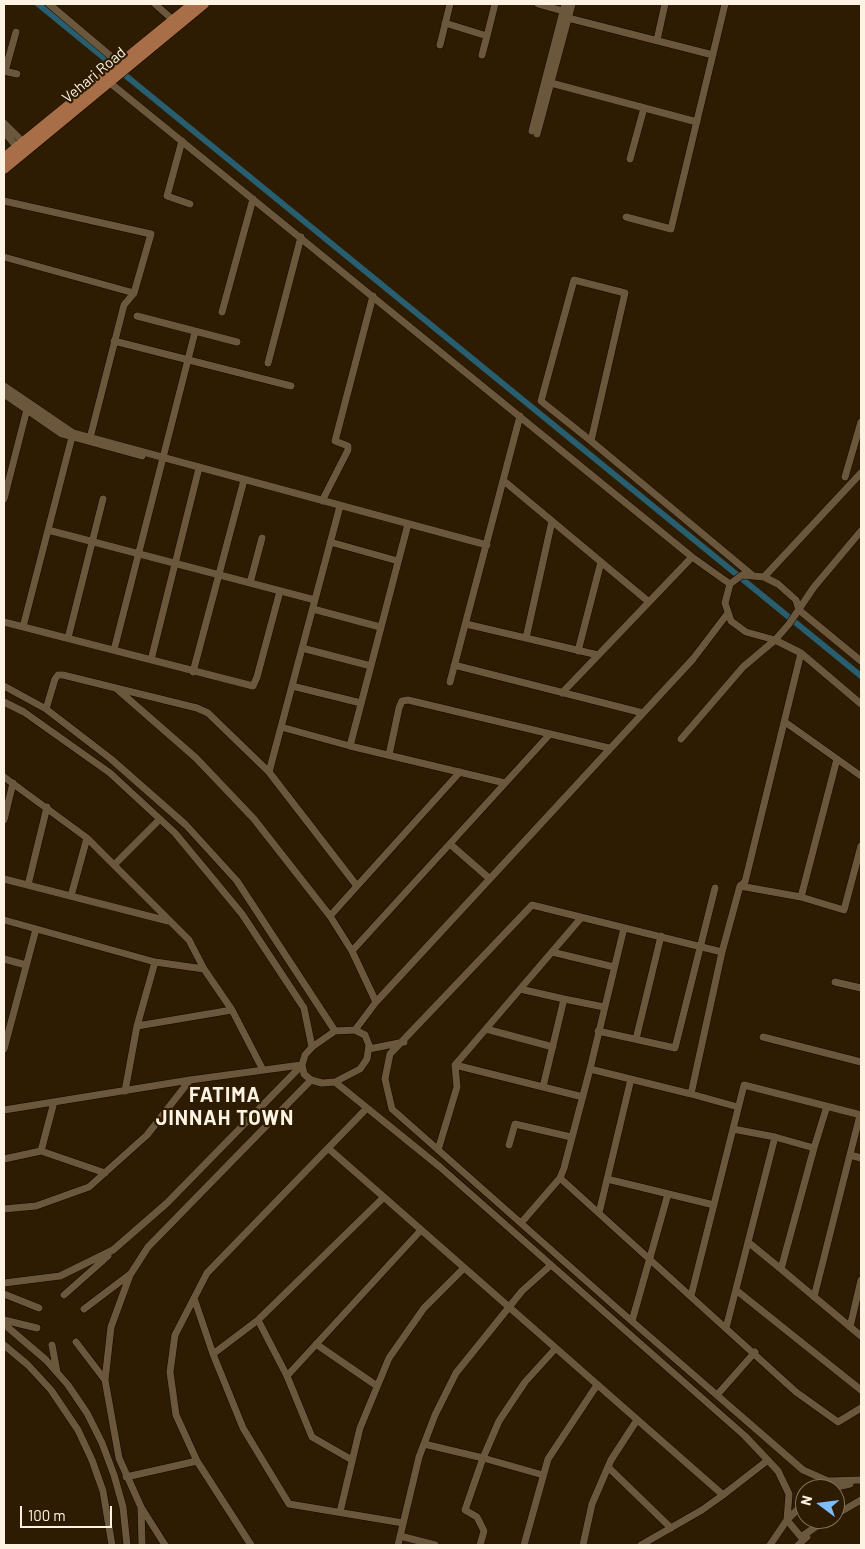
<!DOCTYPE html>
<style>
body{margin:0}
#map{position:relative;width:865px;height:1549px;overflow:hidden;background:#2d1c02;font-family:Barlow,sans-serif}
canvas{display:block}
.frame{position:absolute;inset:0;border:5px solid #fef3e3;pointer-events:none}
.north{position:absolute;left:795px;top:1479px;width:50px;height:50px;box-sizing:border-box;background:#2d1c02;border:1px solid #81725c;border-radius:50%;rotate:285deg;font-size:14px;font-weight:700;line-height:20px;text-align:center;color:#fef3e3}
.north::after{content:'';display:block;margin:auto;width:18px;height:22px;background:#7fbdf9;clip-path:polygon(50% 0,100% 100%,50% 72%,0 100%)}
.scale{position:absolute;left:20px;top:1506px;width:92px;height:22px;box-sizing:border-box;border:2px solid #fef3e3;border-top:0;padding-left:6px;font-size:15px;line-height:18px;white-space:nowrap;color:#fef3e3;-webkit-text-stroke:4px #2d1c02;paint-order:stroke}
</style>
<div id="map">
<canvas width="865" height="1549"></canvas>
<div class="frame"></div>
<div class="north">N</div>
<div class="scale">100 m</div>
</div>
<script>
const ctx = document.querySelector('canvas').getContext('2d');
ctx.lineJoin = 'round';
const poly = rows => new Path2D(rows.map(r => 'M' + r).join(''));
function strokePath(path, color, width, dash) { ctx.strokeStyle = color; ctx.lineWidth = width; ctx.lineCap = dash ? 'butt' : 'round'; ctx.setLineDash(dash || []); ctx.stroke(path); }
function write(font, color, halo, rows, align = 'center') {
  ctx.font = font + ' Barlow,sans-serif'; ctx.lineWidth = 4.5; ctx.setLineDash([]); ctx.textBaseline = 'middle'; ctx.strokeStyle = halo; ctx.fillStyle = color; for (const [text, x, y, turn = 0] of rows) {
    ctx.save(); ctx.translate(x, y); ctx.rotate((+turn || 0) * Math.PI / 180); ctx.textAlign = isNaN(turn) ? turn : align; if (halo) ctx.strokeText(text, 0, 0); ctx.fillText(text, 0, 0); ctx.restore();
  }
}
strokePath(poly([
 [38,4,861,676]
]), '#275f70', 6);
const street = poly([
 [49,4,120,64],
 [155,4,173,20],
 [538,4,563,11],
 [568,18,713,55],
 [445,23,487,36,495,4],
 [657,40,665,4],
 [440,45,450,4],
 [482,55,487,36],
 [4,71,17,74],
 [5,71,16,32],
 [109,82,692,557,730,584],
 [551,83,697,122],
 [4,123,23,142],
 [532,131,565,4],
 [4,132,17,147],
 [537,134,572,4],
 [182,141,167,196,190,204],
 [630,159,644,108],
 [4,201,151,234,134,293,124,305,90,438],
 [626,217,671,229,725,4],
 [4,257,134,293],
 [222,312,253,199],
 [137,316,237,342],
 [114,341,291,386],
 [268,363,301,237],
 [4,386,73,433,487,545],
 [4,394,62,434,142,456],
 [591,441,541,401,574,280,625,293,591,441,752,575],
 [845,477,861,422],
 [504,481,649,602],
 [4,499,27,409],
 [322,501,348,450,348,446,335,441,373,296],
 [48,530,315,600],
 [330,542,398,561],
 [764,577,861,473],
 [250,583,262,538],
 [313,609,380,627],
 [4,622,253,686,257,677,280,591],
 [466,624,598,655],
 [23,627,73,433],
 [68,638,103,499],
 [526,638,552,521],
 [302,648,371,666],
 [114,650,195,332],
 [578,651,601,562],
 [151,660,199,468],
 [861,661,799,610,796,600,778,584,764,577,742,575,730,584,725,603,731,621,746,632,775,640,801,653,861,704],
 [454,665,643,713],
 [193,672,244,480],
 [450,682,520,416],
 [4,686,46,709,111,759,186,825,237,881,335,1031],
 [292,686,361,703],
 [117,689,196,758,254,819,330,916,352,951,376,1002],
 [562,693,692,557],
 [4,702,24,712,110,773,175,833,242,914,304,1008,312,1047],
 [46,709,55,679,58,675,63,675,197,708,208,713,269,772,357,886],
 [785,722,861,776],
 [281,727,350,746,505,783],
 [681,739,743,667,775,640,789,624,814,587,861,531],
 [350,746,408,524],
 [389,755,399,708,402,701,408,700,609,748],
 [269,772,340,506],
 [4,777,87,838,189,940,204,969],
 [4,820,13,783],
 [450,844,490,879],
 [114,865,160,819],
 [4,879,168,921],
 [28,885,47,807],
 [740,886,801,897,844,910,861,846],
 [71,896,87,838],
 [801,897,837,759],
 [330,916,460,772],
 [4,920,155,962,204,969,232,1010,263,1070],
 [352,951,550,734],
 [552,952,614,967],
 [722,952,740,886,745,882,801,653],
 [4,959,26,965],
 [835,982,861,988],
 [520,989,564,999],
 [137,1026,232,1010],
 [486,1029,553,1047],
 [355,1030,376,1002,693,659,728,613],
 [355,1030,365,1035,369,1045,367,1059,360,1069,335,1082,322,1083,311,1080,304,1074,302,1065,305,1055,312,1047,335,1031,355,1030],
 [598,1031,675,1048,715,888],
 [763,1037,861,1062],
 [636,1039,661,936],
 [4,1049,36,929],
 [369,1049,404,1042],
 [455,1065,583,1097],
 [590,1069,624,928],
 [335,1082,440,1167,745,1436,778,1471,789,1494,787,1520,770,1545],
 [543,1087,564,999,604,1007],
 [125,1091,137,1026,155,962],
 [691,1094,738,1107],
 [4,1110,190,1080,301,1065],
 [733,1129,775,1137],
 [509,1145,515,1124,571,1137],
 [328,1148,723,1495,702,1510,641,1545],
 [814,1148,827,1106],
 [438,1150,457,1087,455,1065,581,918],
 [41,1151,54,1102],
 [850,1155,861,1158],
 [4,1159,41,1151,105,1173],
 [560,1178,796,1392,838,1422,861,1408],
 [607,1179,714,1205],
 [4,1209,36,1206,89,1187,147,1135,190,1080],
 [599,1213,631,1079],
 [521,1223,560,1178,564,1168,590,1069,691,1094,722,952,532,905,390,1054,385,1079,392,1109,619,1310,803,1470,828,1481,861,1480],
 [748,1242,781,1269],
 [4,1283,60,1276,113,1250,167,1203,302,1065],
 [736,1290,861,1390],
 [4,1294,39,1308],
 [64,1295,108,1256],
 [691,1296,744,1085,861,1115],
 [814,1297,860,1115],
 [194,1298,213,1354,258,1320,384,1197],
 [84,1309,129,1275],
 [4,1320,37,1328],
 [258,1320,287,1376,421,1230],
 [632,1321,668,1194],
 [4,1324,46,1360,68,1385,87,1413,102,1443,114,1475,123,1507,127,1545],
 [850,1327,861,1280],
 [726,1328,775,1137,814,1148,781,1269,861,1336],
 [76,1342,105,1380],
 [316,1344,377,1386],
 [4,1345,28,1365,51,1390,78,1430,92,1460,103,1491,112,1545],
 [52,1345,57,1372],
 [213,1354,243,1428,289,1504,403,1523],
 [287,1376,312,1437,352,1460],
 [717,1395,755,1352],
 [424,1444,483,1458,465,1510,477,1517,484,1531,480,1545],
 [608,1467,671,1528],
 [543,1475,483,1458,499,1421,525,1382,555,1349],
 [126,1477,197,1461],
 [828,1489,850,1484],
 [723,1495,768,1460],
 [835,1500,835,1510],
 [805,1502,787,1520,801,1537,827,1519],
 [141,1508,142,1545],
 [340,1512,360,1428,389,1358,424,1308,464,1268],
 [835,1515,861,1500],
 [400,1536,435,1545],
 [165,1545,141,1507,119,1458,105,1380,111,1327,130,1275,148,1247,311,1080],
 [251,1545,197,1461,176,1415,170,1372,175,1335,207,1273,367,1108],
 [398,1545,419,1457,435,1415,456,1373,522,1291,551,1265],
 [524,1545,548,1459,597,1385],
 [583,1545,592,1504,611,1460,637,1420],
 [798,1545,807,1537]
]);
const primary = poly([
 [4,158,193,4],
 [4,169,204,4]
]);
strokePath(street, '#150600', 8);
strokePath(primary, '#150600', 11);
strokePath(street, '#6a573c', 7);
strokePath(primary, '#a86e47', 10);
write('15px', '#fef3e3', '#2d1c02', [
 ["Vehari Road",94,75,-40]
]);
ctx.letterSpacing = '1px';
write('bold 20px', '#fef3e3', '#2d1c02', [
 ["FATIMA",225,1095],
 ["JINNAH TOWN",225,1118]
]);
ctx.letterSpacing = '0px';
</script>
